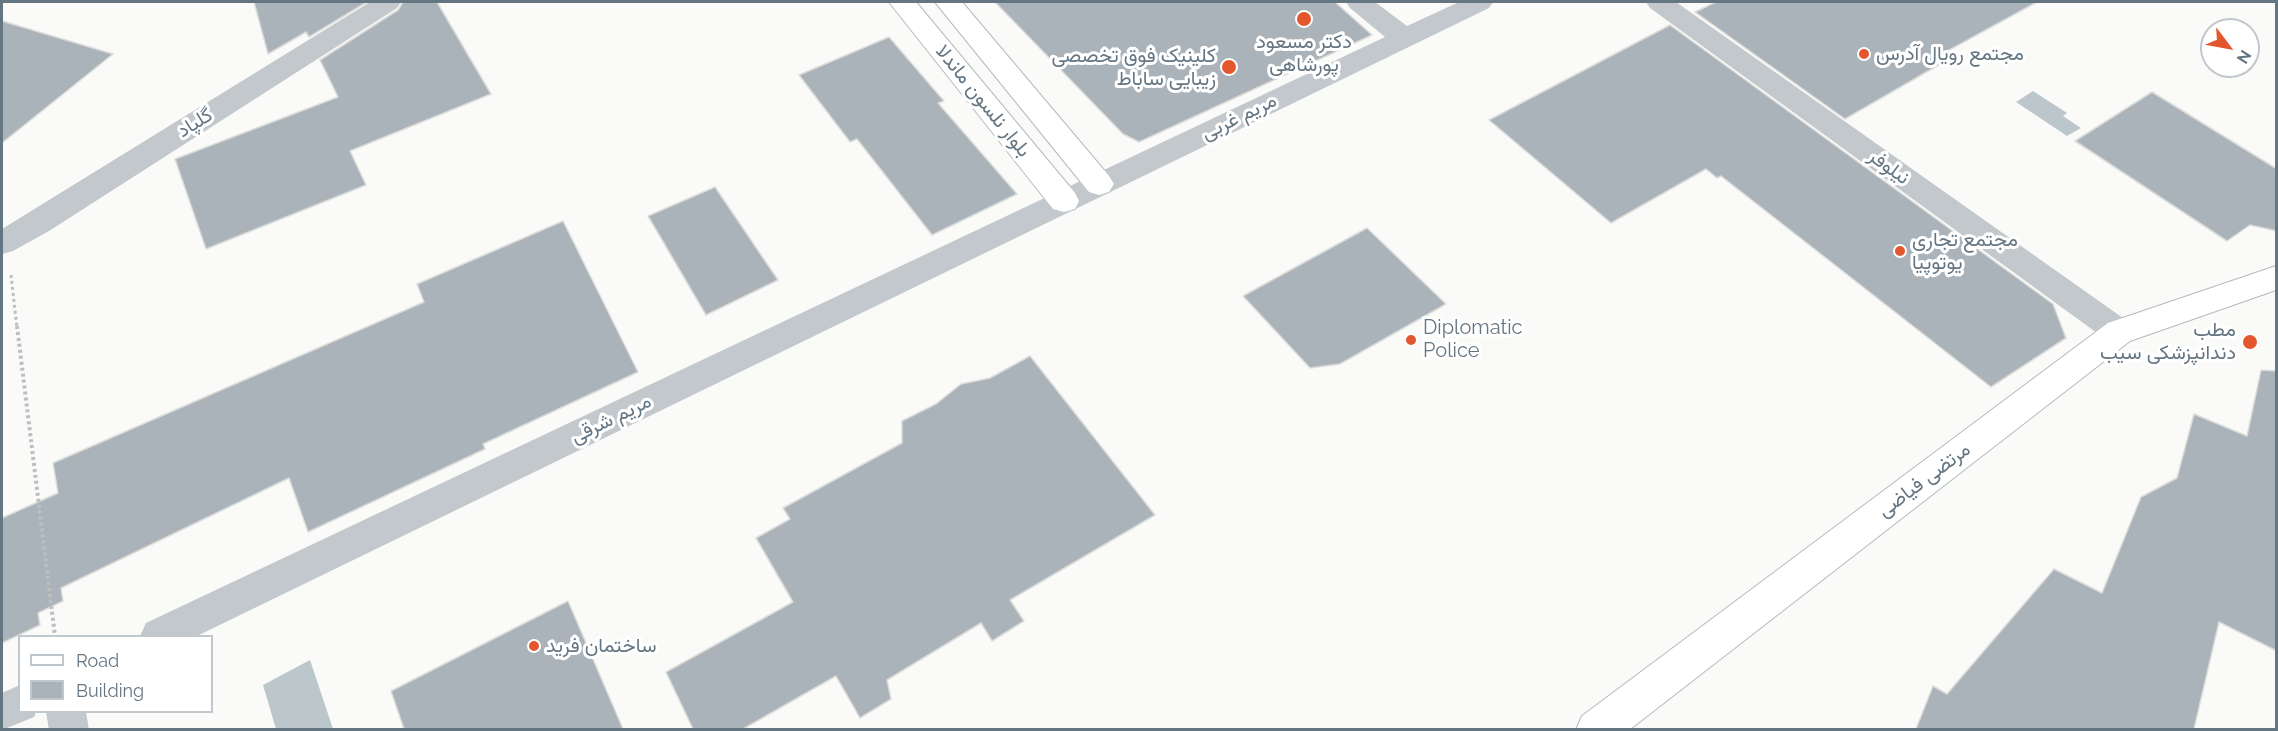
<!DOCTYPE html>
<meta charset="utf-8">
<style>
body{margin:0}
#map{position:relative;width:2278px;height:731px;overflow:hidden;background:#fafaf8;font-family:Raleway,sans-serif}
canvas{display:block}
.frame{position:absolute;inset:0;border:3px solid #657683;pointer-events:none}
.legend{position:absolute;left:18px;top:635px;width:195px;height:78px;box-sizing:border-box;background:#fff;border:2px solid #c1c8cd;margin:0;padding:8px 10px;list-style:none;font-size:18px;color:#657683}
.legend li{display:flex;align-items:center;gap:12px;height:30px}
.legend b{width:30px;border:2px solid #c1c8cd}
.north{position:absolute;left:2200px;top:18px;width:60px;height:60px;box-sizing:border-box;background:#fff;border:2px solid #c1c8cd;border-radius:50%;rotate:122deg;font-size:16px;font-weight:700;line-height:24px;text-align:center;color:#657683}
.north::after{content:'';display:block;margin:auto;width:21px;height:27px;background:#e4572e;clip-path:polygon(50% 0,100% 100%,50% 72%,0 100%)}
</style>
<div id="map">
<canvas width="2278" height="731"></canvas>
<div class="frame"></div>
<ul class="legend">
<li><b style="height:8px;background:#fff"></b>Road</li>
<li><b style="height:16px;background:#aab3b9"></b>Building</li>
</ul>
<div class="north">N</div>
</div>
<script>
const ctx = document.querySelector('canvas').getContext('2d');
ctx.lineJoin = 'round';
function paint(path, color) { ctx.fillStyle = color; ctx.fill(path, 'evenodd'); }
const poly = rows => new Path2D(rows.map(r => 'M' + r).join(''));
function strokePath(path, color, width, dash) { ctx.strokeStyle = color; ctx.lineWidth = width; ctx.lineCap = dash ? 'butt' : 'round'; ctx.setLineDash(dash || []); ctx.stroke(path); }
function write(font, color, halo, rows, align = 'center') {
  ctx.font = font + ' Raleway,Vazirmatn,sans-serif'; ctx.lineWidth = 6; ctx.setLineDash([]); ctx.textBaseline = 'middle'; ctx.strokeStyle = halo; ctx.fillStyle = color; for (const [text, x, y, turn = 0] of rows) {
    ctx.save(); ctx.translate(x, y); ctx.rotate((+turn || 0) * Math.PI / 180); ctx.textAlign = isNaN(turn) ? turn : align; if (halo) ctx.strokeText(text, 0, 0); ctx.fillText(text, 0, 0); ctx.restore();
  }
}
paint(poly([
 [2033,91,2067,113,2063,116,2081,128,2067,136,2016,102],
 [310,660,333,729,276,729,263,685]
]), '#bbc7cb');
const building = poly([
 [254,2,367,2,309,37,306,32,268,54,254,2],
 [403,2,437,2,491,94,350,151,366,185,206,249,175,159,338,97,320,60,398,10,403,2],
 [995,2,1335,2,1372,35,1139,142,1123,134,995,2],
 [1716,2,2037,2,1942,54,1949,59,1845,119,1695,12,1716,2],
 [2,21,113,54,2,143,2,21],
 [1670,25,2053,304,2066,338,1991,387,1721,176,1717,178,1706,169,1611,223,1489,120,1670,25],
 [889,37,944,101,938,103,1017,194,932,235,857,139,850,142,799,75,889,37],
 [2152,92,2277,169,2277,231,2250,225,2227,241,2075,141,2152,92],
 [715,187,778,280,706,315,648,216,715,187],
 [563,221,638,372,483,444,485,449,308,532,289,478,61,588,63,601,38,613,40,625,2,643,2,518,58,493,53,463,424,302,417,284,563,221],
 [1367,228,1446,304,1340,364,1310,368,1243,296,1367,228],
 [1030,356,1155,515,1010,600,1024,621,992,641,981,623,887,680,891,699,860,718,836,676,743,729,693,729,666,672,793,602,756,538,790,519,783,508,902,443,902,421,936,404,961,384,990,378,1030,356],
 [2261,370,2277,371,2277,651,2219,622,2194,729,1916,729,1933,686,1947,694,2054,569,2102,593,2141,497,2177,478,2194,414,2247,436,2261,370],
 [568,601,623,729,404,729,391,691,568,601]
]);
paint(building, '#aab3b9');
strokePath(building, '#dcdcda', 1.5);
const major = poly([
 [889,2,916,2,1075,193,1079,201,1075,209,1064,212,1053,209,889,2],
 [935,2,962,2,1109,176,1114,184,1109,192,1099,195,1089,192,935,2],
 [2276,266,2276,290,2130,341,1629,730,1576,730,1582,716,2108,323,2276,266]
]);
strokePath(major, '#b5babe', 2);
strokePath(poly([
 [11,275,17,328]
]), '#bbbfc2', 3, [3, 3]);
strokePath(poly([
 [17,326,55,636]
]), '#bbbfc2', 4, [3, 3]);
paint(poly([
 [370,2,401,2,397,8,49,231,13,251,2,254,2,229,370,2],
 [1346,2,1375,2,1407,26,1459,2,1493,2,1489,8,197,636,140,636,146,623,1385,37,1350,8,1346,2],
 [1646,2,1676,2,2130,323,2135,332,2130,341,2119,345,2108,341,1650,8,1646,2],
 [20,685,20,712,36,712,34,717,2,730,2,693,20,685],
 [46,712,86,712,89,730,49,730,46,712]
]), '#c3c8cc');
paint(major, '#fff');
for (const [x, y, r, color] of [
 [1304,19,8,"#e4572e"],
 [1864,54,6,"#e4572e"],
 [1229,67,8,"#e4572e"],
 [1900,251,6,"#e4572e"],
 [1411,340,6,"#e4572e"],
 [2250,342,8,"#e4572e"],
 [534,646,6,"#e4572e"]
]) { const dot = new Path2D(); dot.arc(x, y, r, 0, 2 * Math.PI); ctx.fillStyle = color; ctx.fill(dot); strokePath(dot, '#fff', 2); }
write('20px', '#657683', '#fff', [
 ["دکتر مسعود",1304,42,"center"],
 ["پورشاهی",1304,65,"center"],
 ["مجتمع رویال آدرس",1876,54],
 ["کلینیک فوق تخصصی",1216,56,"right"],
 ["زیبایی ساباط",1216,79,"right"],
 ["مجتمع تجاری",1912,240],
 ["یوتوپیا",1912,263],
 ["Diplomatic",1423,328],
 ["Police",1423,351],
 ["مطب",2236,330,"right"],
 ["دندانپزشکی سیب",2236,353,"right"],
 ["ساختمان فرید",546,646]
], 'left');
write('20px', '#657683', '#fff', [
 ["بلوار نلسون ماندلا",983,101,51],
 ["مریم غربی",1239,117,-26],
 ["گلپاد",195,123,-32],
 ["نیلوفر",1889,167,36],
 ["مریم شرقی",611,419,-26],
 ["مرتضی فیاضی",1924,480,-37]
]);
</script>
